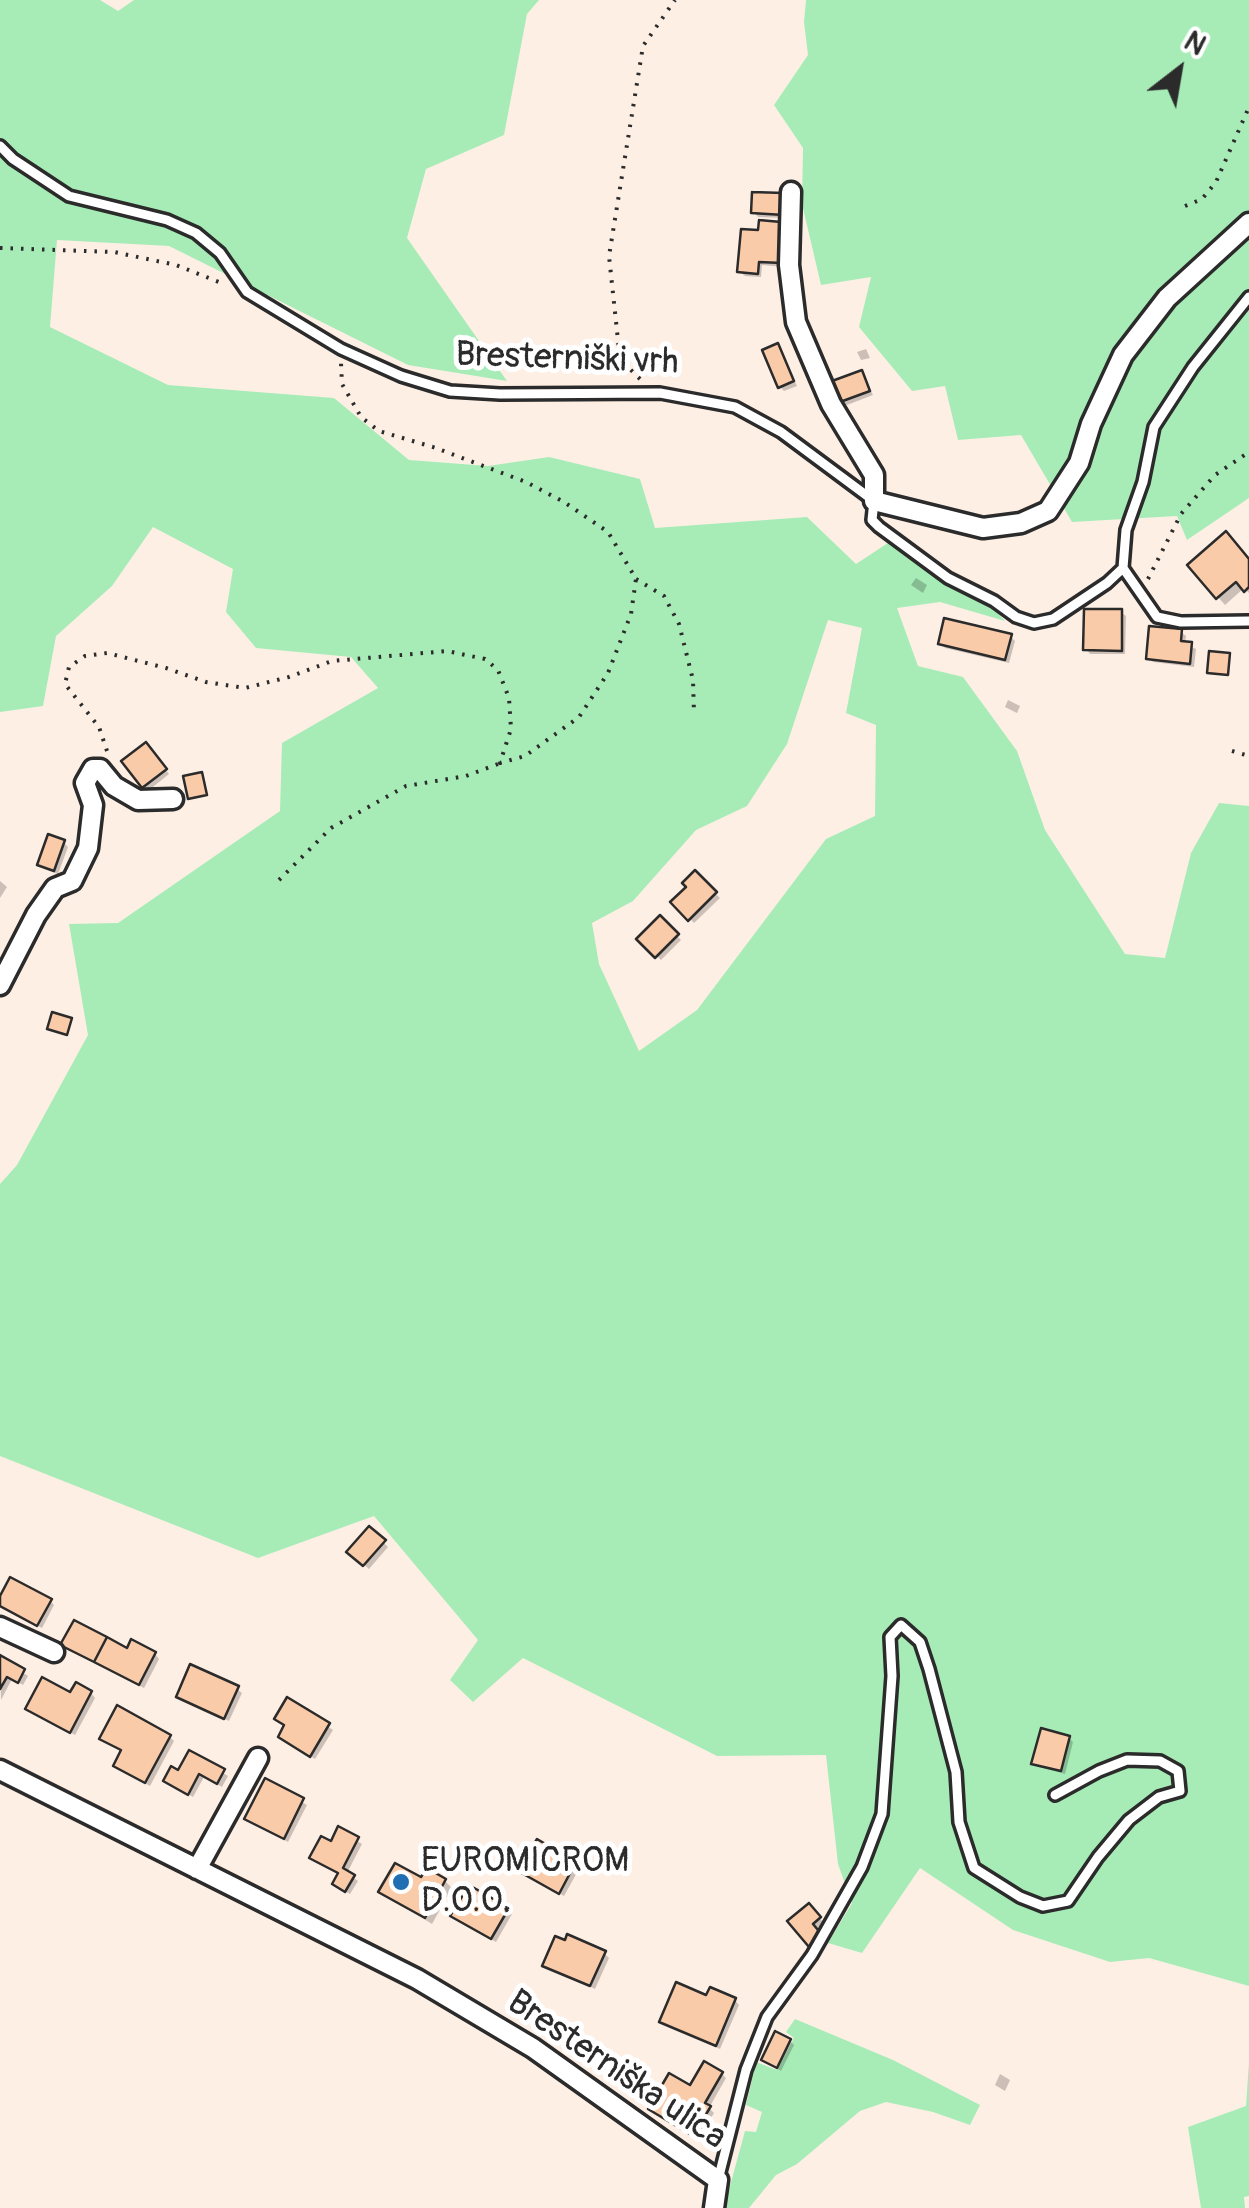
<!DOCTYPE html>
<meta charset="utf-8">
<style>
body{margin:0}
#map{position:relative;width:1249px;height:2208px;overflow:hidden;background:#feefe5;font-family:Pangolin,sans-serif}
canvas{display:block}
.north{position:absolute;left:1129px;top:20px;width:100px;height:100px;-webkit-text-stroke:8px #fff;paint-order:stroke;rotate:31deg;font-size:28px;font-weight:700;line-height:40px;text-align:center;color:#2b2b2b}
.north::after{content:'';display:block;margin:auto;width:35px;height:45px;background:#2b2b2b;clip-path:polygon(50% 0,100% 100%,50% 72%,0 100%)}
</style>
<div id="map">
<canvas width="1249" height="2208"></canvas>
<div class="north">N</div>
</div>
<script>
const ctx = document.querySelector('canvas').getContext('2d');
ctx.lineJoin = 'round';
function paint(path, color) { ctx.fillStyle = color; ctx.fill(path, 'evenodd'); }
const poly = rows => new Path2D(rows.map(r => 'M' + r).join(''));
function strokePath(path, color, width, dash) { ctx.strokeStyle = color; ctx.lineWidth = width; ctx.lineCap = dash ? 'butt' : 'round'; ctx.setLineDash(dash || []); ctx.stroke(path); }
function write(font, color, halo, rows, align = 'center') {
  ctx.font = font + ' Pangolin,sans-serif'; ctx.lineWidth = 10; ctx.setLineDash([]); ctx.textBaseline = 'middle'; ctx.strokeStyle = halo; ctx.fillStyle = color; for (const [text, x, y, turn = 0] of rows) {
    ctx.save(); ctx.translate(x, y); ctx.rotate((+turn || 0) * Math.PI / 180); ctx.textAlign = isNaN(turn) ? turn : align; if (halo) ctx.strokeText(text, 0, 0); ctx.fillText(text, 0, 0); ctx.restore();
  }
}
paint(poly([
 [0,0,100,0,118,11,134,0,539,0,527,14,504,135,426,169,407,238,507,381,408,365,169,246,57,240,50,327,168,385,334,398,409,460,488,466,549,457,640,479,655,528,807,517,856,564,897,537,979,593,1005,621,940,602,897,608,918,666,963,677,1017,751,1045,830,1125,954,1165,958,1191,853,1219,803,1249,806,1249,1986,1149,1958,1110,1962,1013,1930,920,1868,862,1953,828,1943,852,1903,838,1864,826,1755,717,1756,523,1658,473,1702,450,1680,478,1640,374,1516,258,1558,0,1456,0,1184,17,1165,88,1035,69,924,118,923,280,811,282,743,378,688,351,657,256,648,226,612,233,569,153,527,112,586,56,636,43,706,0,712],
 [828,620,862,628,846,713,876,725,875,816,826,839,697,1010,639,1051,599,964,592,923,633,901,696,830,747,806,787,744],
 [806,0,1249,0,1249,498,1187,540,1177,516,1072,522,1021,435,958,440,945,386,912,391,859,327,871,277,821,285,802,204,803,148,774,105,808,55,804,22],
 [795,2019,893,2060,980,2105,970,2125,933,2112,886,2102,860,2111,797,2164,776,2175,749,2208,724,2208,745,2131,756,2132,762,2112,746,2105,756,2062,777,2070,794,2038,786,2032],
 [1249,2062,1249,2196,1244,2197,1245,2208,1201,2208,1188,2127,1246,2106]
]), '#a7ecb7');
paint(poly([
 [783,195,787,218,758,217,754,212],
 [780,225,784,229,785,267,762,265,761,277,745,276,740,272,760,233],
 [778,346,797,386,784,391,780,387],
 [866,349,870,358,861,360,857,352],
 [861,372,873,395,847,405,842,401],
 [1249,561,1249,593,1244,588,1225,605,1190,565],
 [916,578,927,585,923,593,911,585],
 [1121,612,1126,616,1125,654,1090,654,1086,649],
 [1181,632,1186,636,1185,644,1196,649,1194,667,1153,662,1148,658],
 [1010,636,1015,641,1009,663,945,648,941,643],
 [1008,700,1020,706,1017,713,1005,707],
 [150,750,169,774,148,791,144,786],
 [64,843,68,847,58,874,44,869,40,864],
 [695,874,720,898,694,923,674,902,689,887],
 [0,881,7,887,0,898],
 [660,919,681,940,661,960,640,939],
 [370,1529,388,1547,369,1569,350,1552],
 [0,1601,50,1601,54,1605,42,1628,3,1608],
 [68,1649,128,1651,155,1654,159,1659,144,1688],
 [0,1658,28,1676,23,1685,12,1679,1,1700],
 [237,1689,242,1693,229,1721,179,1696],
 [91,1693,95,1698,75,1735,28,1709],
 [288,1700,333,1730,315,1759,285,1741],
 [170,1737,174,1741,150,1786,120,1770,124,1752,107,1742],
 [1069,1738,1073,1742,1065,1774,1039,1767,1034,1763],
 [190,1753,228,1776,222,1787,204,1777,193,1797,166,1781,180,1773],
 [266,1781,307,1805,288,1842,247,1819],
 [339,1830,362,1844,347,1873,358,1881,350,1894,339,1888,340,1874,317,1862],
 [538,1843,579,1869,564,1896,526,1875],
 [422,1881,445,1881,452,1888,432,1924,381,1892],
 [809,1906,824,1923,815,1930,825,1942,815,1949,791,1921],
 [507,1910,512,1914,496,1942,458,1920],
 [604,1953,609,1958,595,1989,545,1965],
 [707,1998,735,2000,739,2005,720,2049,662,2021],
 [790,2041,794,2045,781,2071,764,2060],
 [722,2074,726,2078,709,2108,714,2113,699,2138,655,2113,691,2089],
 [1000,2074,1010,2080,1005,2091,995,2085]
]), '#0003');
const building = poly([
 [752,192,784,193,784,215,751,213,752,192],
 [759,220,781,222,782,263,759,262,758,274,737,272,741,229,758,230,759,220],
 [778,343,794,381,778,388,762,350,778,343],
 [862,370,870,391,840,402,832,381,862,370],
 [1226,531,1249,559,1249,587,1244,592,1236,582,1216,599,1187,565,1226,531],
 [1084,609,1122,609,1122,651,1083,650,1084,609],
 [944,618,1012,634,1005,660,938,644,944,618],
 [1149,626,1182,629,1181,641,1192,642,1190,664,1146,659,1149,626],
 [1209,651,1230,653,1228,675,1207,673,1209,651],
 [146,742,167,769,142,788,121,761,146,742],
 [202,772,207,795,188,799,183,776,202,772],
 [48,834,65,840,54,871,37,865,48,834],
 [695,870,717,892,688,921,670,902,686,887,682,883,695,870],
 [660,915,679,934,655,958,636,939,660,915],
 [52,1012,72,1018,67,1035,47,1029,52,1012],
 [369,1526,386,1540,363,1566,346,1552,369,1526],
 [10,1577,52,1599,37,1626,0,1606,0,1596,10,1577],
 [74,1620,107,1637,94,1662,60,1645,74,1620],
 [107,1637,127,1648,131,1639,156,1652,139,1685,94,1662,107,1637],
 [0,1655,25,1669,18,1683,7,1677,0,1689,0,1655],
 [190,1664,239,1686,224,1719,176,1697,190,1664],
 [42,1677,70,1692,76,1682,92,1691,70,1733,25,1709,42,1677],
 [287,1697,330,1723,310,1757,278,1737,284,1725,274,1719,287,1697],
 [117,1705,171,1735,145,1783,113,1766,121,1750,99,1739,117,1705],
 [1041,1728,1070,1736,1061,1771,1031,1764,1041,1728],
 [189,1750,225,1769,217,1784,199,1774,188,1795,163,1781,171,1766,178,1770,189,1750],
 [265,1778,304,1798,284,1839,244,1819,265,1778],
 [338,1826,359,1837,343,1868,355,1875,345,1892,332,1884,338,1873,309,1858,321,1836,331,1841,338,1826],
 [537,1839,576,1862,559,1894,518,1871,537,1839],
 [395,1863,421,1877,427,1868,446,1879,425,1918,378,1892,395,1863],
 [469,1885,509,1908,491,1939,450,1916,469,1885],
 [809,1903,821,1917,813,1924,823,1936,809,1947,787,1921,809,1903],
 [567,1934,606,1951,590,1986,542,1966,555,1936,565,1940,567,1934],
 [676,1982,706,1995,710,1987,736,1998,716,2046,659,2022,676,1982],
 [775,2031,791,2039,777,2068,761,2060,775,2031],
 [704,2061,723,2072,705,2103,711,2106,693,2136,648,2109,669,2073,690,2085,704,2061]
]);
paint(building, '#facba9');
strokePath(building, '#2b2b2b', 2.5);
const lane = poly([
 [0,146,13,159,69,196,167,220,196,233,220,253,247,292,341,349,401,376,450,391,500,394,660,393,735,407,781,432,874,501,872,520,879,527,948,578,994,601,1016,617,1034,623,1053,619,1107,583,1123,568,1157,617,1181,622,1249,621],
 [1123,568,1126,530,1143,482,1154,427,1193,367,1249,297],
 [718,2180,746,2070,767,2017,812,1955,862,1867,882,1814,892,1676,890,1637,901,1625,920,1642,929,1669,956,1772,959,1822,974,1868,1020,1897,1043,1906,1068,1901,1098,1857,1129,1820,1159,1797,1180,1791,1178,1771,1160,1761,1127,1760,1099,1771,1055,1795]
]);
const street = poly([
 [791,192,789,265,796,322,831,404,874,475,874,501,983,528,1021,523,1048,511,1079,463,1091,424,1123,355,1167,298,1249,223],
 [0,985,36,915,55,888,72,881,88,848,93,805,85,783,93,769,100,769,114,786,138,800,173,799],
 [0,1627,54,1652],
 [0,1770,417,1979,533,2048,718,2180,714,2208],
 [197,1869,258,1758]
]);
strokePath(lane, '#2b2b2b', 16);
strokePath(street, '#2b2b2b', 25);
strokePath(poly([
 [1185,206,1202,199,1216,182,1249,107],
 [0,248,114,252,176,265,224,284],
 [640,379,620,359,609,256,643,46,675,0],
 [636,579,664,596,679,624,693,680,694,713],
 [1148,579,1181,514,1215,475,1249,452],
 [107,751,99,727,65,684,69,667,85,656,107,653,166,668,206,682,245,688,289,677,332,661,447,651,485,659,498,670,509,698,511,729,500,763,525,756,579,717,608,673,631,614,636,579,608,532,564,502,526,482,433,447,379,431,361,417,342,384,341,363],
 [1232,751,1249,756],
 [279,880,331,828,406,786,466,776,498,764]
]), '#2b2b2b', 4, [2.5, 8]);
strokePath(lane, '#fff', 9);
strokePath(street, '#fff', 18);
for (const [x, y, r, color] of [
 [401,1882,10,"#1f6fb2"]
]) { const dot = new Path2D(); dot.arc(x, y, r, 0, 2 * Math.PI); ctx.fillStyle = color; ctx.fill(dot); strokePath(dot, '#fff', 4); }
write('35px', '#2b2b2b', '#fff', [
 ["Bresterniški vrh",567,360,2],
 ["Bresterniška ulica",616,2071,34]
]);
write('35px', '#2b2b2b', '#fff', [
 ["EUROMICROM",421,1862],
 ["D.O.O.",421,1902]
], 'left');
</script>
